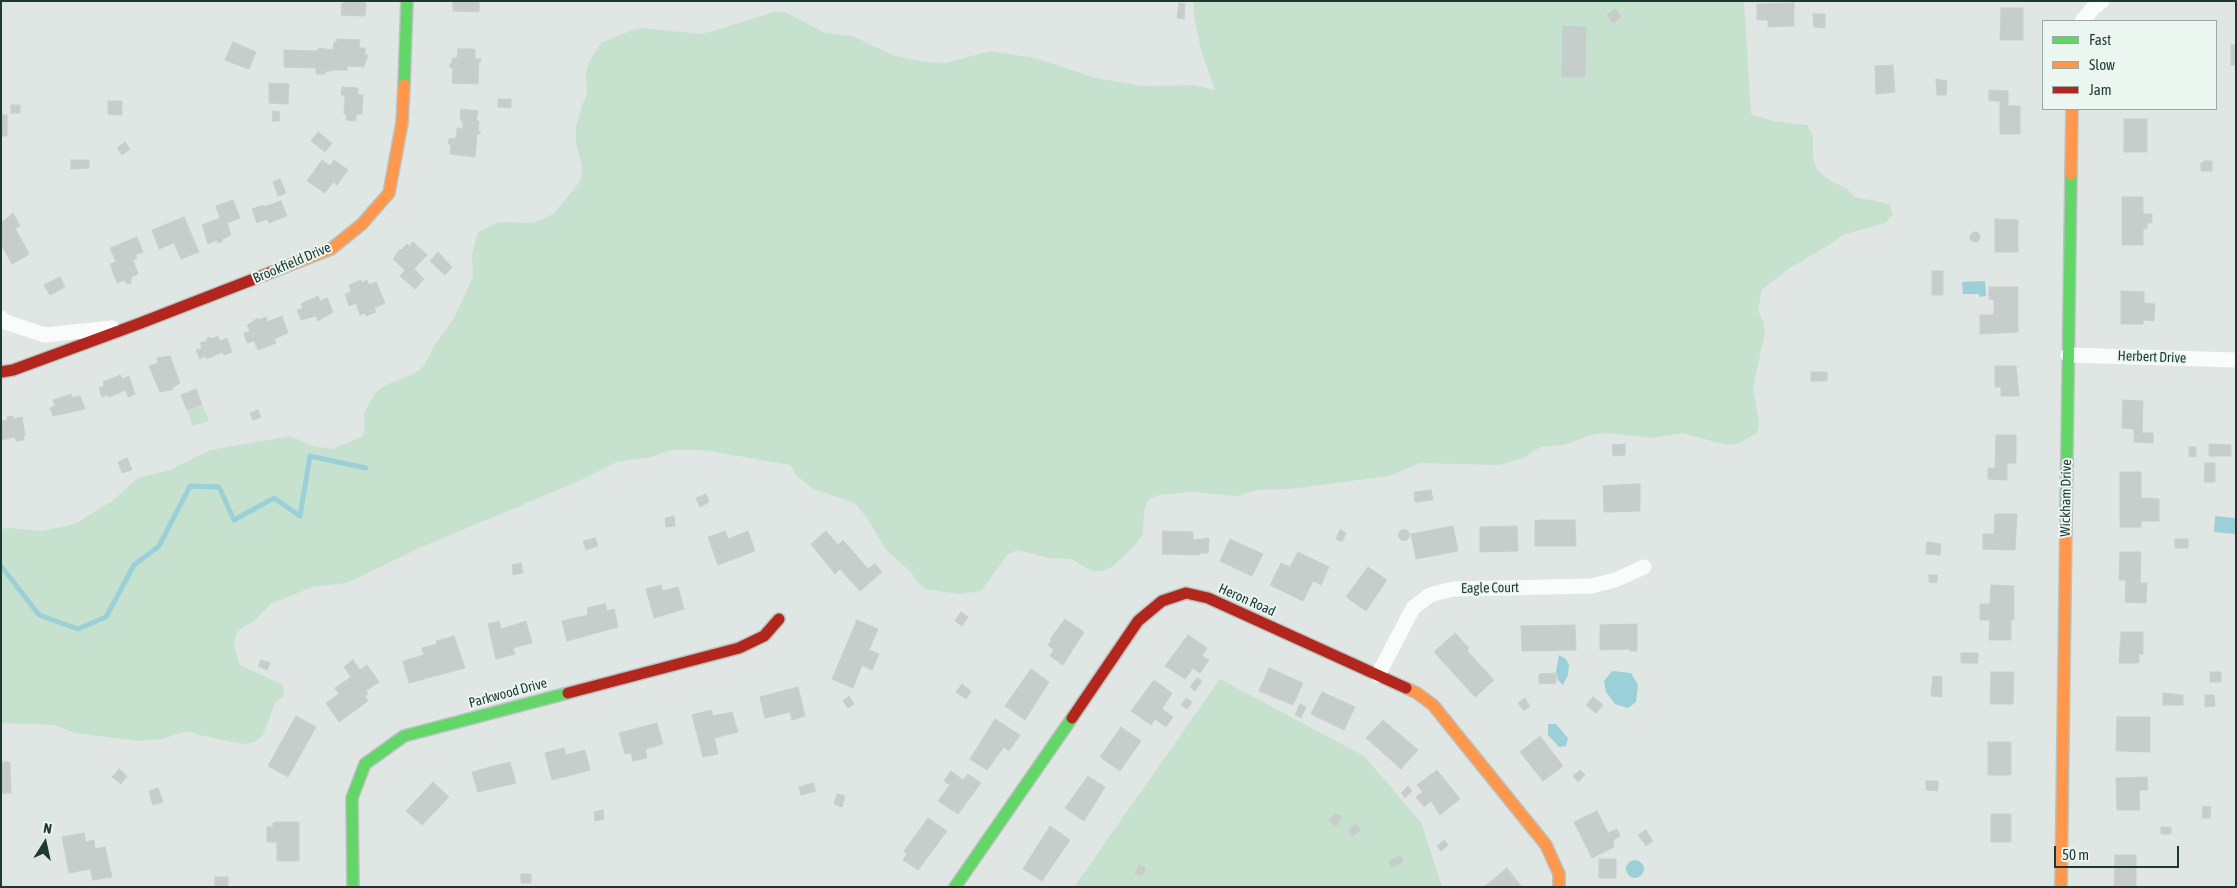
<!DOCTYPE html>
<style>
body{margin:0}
#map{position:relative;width:2237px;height:888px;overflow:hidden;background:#e0e6e3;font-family:"Asap Condensed",sans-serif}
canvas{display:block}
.frame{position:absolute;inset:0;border:2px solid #1d3932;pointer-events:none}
.legend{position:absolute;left:2042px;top:20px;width:175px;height:90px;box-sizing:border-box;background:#ecf6f1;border:1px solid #99aaa5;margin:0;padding:6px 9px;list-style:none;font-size:15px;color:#1d3932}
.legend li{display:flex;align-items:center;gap:10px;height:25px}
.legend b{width:25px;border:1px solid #99aaa5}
.north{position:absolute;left:20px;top:818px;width:50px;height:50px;-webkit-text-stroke:4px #ecf6f1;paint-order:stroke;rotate:10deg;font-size:14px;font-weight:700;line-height:20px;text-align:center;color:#1d3932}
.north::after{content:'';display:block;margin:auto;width:18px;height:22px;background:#1d3932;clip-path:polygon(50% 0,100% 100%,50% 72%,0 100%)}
.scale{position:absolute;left:2054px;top:846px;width:125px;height:22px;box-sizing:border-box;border:2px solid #1d3932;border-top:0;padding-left:6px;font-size:15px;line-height:18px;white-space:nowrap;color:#1d3932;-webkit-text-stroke:4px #ecf6f1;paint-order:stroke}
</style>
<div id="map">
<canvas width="2237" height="888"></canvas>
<div class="frame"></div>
<ul class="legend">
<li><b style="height:6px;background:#63d668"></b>Fast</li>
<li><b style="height:6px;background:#ff974d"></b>Slow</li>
<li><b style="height:6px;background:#b3261e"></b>Jam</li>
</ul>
<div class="north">N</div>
<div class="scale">50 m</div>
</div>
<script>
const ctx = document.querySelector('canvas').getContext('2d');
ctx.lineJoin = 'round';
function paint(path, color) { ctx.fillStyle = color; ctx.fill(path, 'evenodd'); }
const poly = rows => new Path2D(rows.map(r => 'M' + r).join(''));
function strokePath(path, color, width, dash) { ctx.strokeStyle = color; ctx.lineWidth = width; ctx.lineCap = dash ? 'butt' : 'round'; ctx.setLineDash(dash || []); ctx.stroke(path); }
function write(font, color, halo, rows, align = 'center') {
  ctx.font = font + ' "Asap Condensed",sans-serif'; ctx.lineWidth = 4; ctx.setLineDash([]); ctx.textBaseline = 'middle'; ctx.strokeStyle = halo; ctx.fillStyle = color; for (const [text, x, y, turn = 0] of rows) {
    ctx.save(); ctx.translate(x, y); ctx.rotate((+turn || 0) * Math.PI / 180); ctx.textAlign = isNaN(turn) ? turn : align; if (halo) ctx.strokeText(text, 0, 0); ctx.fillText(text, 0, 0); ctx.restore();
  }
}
paint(poly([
 [1194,1,1744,1,1751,114,1773,121,1807,125,1813,135,1813,158,1817,170,1826,178,1847,189,1855,197,1890,204,1893,215,1885,223,1842,235,1834,242,1790,268,1762,289,1758,311,1763,321,1765,332,1753,388,1759,422,1757,433,1737,444,1726,445,1683,433,1651,438,1606,433,1595,434,1563,445,1541,447,1521,459,1499,465,1420,463,1389,476,1290,489,1257,490,1236,496,1192,492,1159,495,1148,500,1144,511,1143,534,1137,543,1112,567,1102,571,1091,571,1072,559,1049,558,1018,550,1008,554,981,591,959,594,925,589,917,582,911,572,886,550,869,521,855,503,813,489,796,475,790,465,703,450,672,450,651,457,617,462,577,482,419,548,356,579,345,583,312,587,271,604,256,619,237,632,234,642,236,654,240,665,283,685,284,696,275,703,263,735,254,742,243,744,199,735,189,731,161,739,139,741,75,733,55,725,1,723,1,529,8,528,42,531,75,524,112,501,138,478,170,470,210,450,291,436,311,446,333,449,363,436,365,424,364,413,375,393,384,386,415,373,424,366,434,346,454,318,473,277,472,254,478,232,499,222,532,223,543,219,553,214,576,187,581,178,582,166,576,144,576,127,582,105,587,95,586,73,589,62,601,43,632,30,643,28,699,34,710,32,774,12,785,12,825,33,852,36,895,56,925,62,946,63,990,51,1035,58,1096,78,1142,86,1193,85,1215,90,1201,50,1194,15],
 [202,404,209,421,193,426,187,410],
 [1220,679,1364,756,1421,822,1442,887,1074,887]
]), '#c7e1cf');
paint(poly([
 [1985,281,1986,296,1979,297,1979,294,1963,294,1962,282],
 [2215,516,2236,518,2236,534,2214,532],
 [1559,655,1566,659,1569,665,1568,675,1563,685,1558,680,1556,671],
 [1612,671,1631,673,1638,685,1636,702,1628,708,1615,704,1606,692,1604,681],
 [1548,724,1556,724,1568,738,1566,746,1559,747,1548,735],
 '1626 869a9 9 0 1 1 18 0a9 9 0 1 1-18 0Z'
]), '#9cd0d8');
strokePath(poly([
 [1,566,39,615,78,629,106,617,134,565,159,546,190,486,219,487,234,520,274,498,300,516,310,456,366,468]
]), '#9cd0d8', 5);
const building = poly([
 [345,1,367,1,364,3,366,4,365,16,341,15,342,3,345,4,345,1],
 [453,1,479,1,479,12,453,11,453,1],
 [1179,3,1185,4,1184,19,1177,18,1179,3],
 [1794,3,1794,26,1768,27,1768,20,1757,20,1757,4,1794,3],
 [2001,8,2023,8,2023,40,2000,40,2001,8],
 [1616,9,1621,17,1613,23,1607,15,1616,9],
 [1813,14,1825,14,1825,28,1814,27,1813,14],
 [1563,26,1586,27,1585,77,1562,77,1563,26],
 [337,39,360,40,359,48,365,48,365,55,368,55,364,67,347,66,347,70,333,70,333,71,326,71,325,74,316,74,316,68,284,67,284,50,314,51,319,50,319,48,333,50,334,42,337,42,337,39],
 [233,42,256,52,249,69,225,60,233,42],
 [2231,45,2236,45,2236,65,2231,65,2231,45],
 [458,49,475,49,475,59,481,59,480,63,479,62,478,84,452,83,453,68,450,68,450,64,452,64,452,58,457,58,458,49],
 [1893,65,1895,92,1876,94,1875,66,1893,65],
 [1936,79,1947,81,1946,95,1937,95,1936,79],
 [269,83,289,84,288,104,269,103,269,83],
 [342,87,358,88,358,95,363,95,362,114,356,114,356,121,346,120,347,114,344,114,345,95,341,95,342,87],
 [1989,90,2008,91,2008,106,2020,106,2020,134,2000,134,2000,101,1989,101,1989,90],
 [498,99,511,99,511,108,498,107,498,99],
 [108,101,122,101,122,115,108,114,108,101],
 [11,105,20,105,20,113,11,113,11,105],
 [1,109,1,115,7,115,7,136,1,136,1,109],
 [461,109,478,111,476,121,479,121,478,131,480,131,480,134,477,134,475,157,450,154,451,144,448,144,449,139,456,138,457,128,463,129,463,121,460,120,461,109],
 [273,111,280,112,279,121,272,121,273,111],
 [2124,119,2147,119,2147,152,2124,152,2124,119],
 [318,132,332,143,325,152,311,141,318,132],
 [125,142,130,149,122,155,117,148,125,142],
 [71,160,89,160,89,168,71,169,71,160],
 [322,160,330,166,334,160,348,170,337,185,333,182,325,193,307,181,322,160],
 [2204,161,2212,161,2212,171,2201,171,2201,163,2203,163,2204,161],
 [280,179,286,193,278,196,273,182,280,179],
 [2122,197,2143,197,2143,214,2152,214,2152,223,2147,223,2147,229,2143,229,2143,245,2122,245,2122,197],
 [233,200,240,218,227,223,231,235,222,239,223,241,218,243,217,240,208,244,202,225,220,218,216,206,233,200],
 [281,201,287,216,269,223,267,219,257,223,252,209,263,205,264,207,281,201],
 [13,213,20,226,15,228,29,254,12,264,1,244,1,223,13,213],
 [184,217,199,252,181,259,174,243,159,249,152,230,184,217],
 [1995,219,2018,220,2018,252,1995,252,1995,219],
 '1970 237a5 5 0 1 1 10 0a5 5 0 1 1-10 0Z',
 [137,237,143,252,135,255,137,258,133,260,138,274,131,277,131,283,127,284,124,280,117,283,110,264,116,262,110,248,137,237],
 [413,242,427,255,414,269,424,279,415,289,400,276,405,270,393,259,400,249,401,250,407,244,409,246,413,242],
 [438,252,452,267,445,275,430,261,438,252],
 [1932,271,1943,271,1943,295,1932,295,1932,271],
 [60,277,65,287,50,295,44,285,60,277],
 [361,280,362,283,367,280,369,285,376,282,385,303,374,308,376,312,366,316,365,313,360,315,356,303,349,306,345,294,351,292,349,285,361,280],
 [1989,287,2018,287,2018,332,1980,334,1980,315,1994,315,1994,300,1989,299,1989,287],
 [2121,291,2144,292,2144,303,2155,304,2154,321,2143,320,2143,324,2121,324,2121,291],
 [318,296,320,301,327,298,333,312,318,321,316,316,301,320,297,310,303,308,301,304,318,296],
 [282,316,288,333,274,339,276,343,258,350,254,341,247,343,244,333,250,331,247,325,258,318,258,320,266,317,267,322,282,316],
 [218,336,220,341,227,338,232,352,224,355,223,352,206,359,205,356,200,359,196,350,202,348,200,343,207,341,207,338,210,337,211,339,218,336],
 [170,356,180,383,172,388,172,390,160,392,149,366,158,363,157,358,170,356],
 [1995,366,2016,366,2019,396,2001,396,2001,387,1995,387,1995,366],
 [1811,372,1827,372,1827,381,1811,381,1811,372],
 [120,375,122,379,129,376,135,394,128,397,126,390,109,397,108,395,102,397,99,388,104,386,103,382,120,375],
 [196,389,202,404,187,410,181,395,196,389],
 [71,394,72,398,80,396,85,409,53,416,50,408,55,406,53,400,71,394],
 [2123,400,2143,401,2142,433,2153,433,2153,443,2134,442,2134,429,2122,428,2123,400],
 [258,410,261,417,253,420,250,413,258,410],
 [13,416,13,419,22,417,25,435,23,436,24,440,16,441,15,437,1,440,1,421,7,420,7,417,13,416],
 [1996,435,2016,435,2016,463,2007,463,2007,480,1988,479,1988,468,1995,468,1996,435],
 [1625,444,1625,455,1613,456,1612,445,1625,444],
 [2209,444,2231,445,2231,456,2209,456,2209,444],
 [2189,447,2196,447,2196,457,2189,456,2189,447],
 [127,458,132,470,122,473,118,462,127,458],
 [2205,463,2215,463,2215,482,2204,482,2205,463],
 [2120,472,2141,472,2141,498,2159,499,2159,521,2141,521,2141,527,2120,527,2120,472],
 [1634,484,1640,484,1640,511,1604,512,1603,486,1634,484],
 [1431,490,1433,500,1415,502,1414,492,1431,490],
 [706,494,709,502,700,507,696,498,706,494],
 [1995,514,2017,514,2015,550,1983,549,1983,534,1994,534,1995,514],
 [674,516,675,526,666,527,665,518,674,516],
 [1539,520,1575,520,1576,546,1535,546,1535,521,1539,520],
 [1453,526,1458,551,1416,559,1411,534,1453,526],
 [1517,526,1518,551,1480,552,1480,527,1517,526],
 '1398.5 535a5.5 5.5 0 1 1 11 0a5.5 5.5 0 1 1-11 0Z',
 [1340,530,1346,533,1342,542,1336,539,1340,530],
 [725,531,728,539,748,531,755,551,718,565,708,537,725,531],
 [826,531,838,545,843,540,868,569,875,564,882,572,860,591,840,569,835,574,811,544,826,531],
 [1163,531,1193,532,1193,540,1209,538,1208,553,1200,553,1200,555,1162,554,1163,531],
 [595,538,598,546,586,550,583,541,595,538],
 [1230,539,1263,554,1252,576,1220,561,1230,539],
 [2175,539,2188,539,2188,548,2175,548,2175,539],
 [1927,542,1941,544,1940,555,1926,554,1927,542],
 [1298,552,1329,567,1321,585,1313,581,1303,601,1270,585,1281,563,1290,567,1298,552],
 [2120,552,2141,552,2140,583,2147,583,2146,603,2125,602,2126,580,2119,580,2120,552],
 [521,563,523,573,513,575,512,565,521,563],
 [1368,567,1387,580,1366,611,1346,597,1368,567],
 [1929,575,1937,575,1937,583,1929,582,1929,575],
 [661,585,663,591,678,587,684,609,654,618,646,589,661,585],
 [1991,585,2014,586,2014,620,2011,620,2011,640,1989,640,1990,620,1980,620,1980,604,1990,604,1991,585],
 [605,604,607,611,614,609,618,627,567,641,562,621,588,615,587,608,605,604],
 [961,612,968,617,962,626,955,621,961,612],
 [1065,619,1084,632,1063,665,1050,656,1054,650,1048,645,1052,640,1050,639,1065,619],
 [857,620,878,629,869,650,879,654,872,670,862,665,853,688,832,679,857,620],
 [499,621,501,629,526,621,532,643,513,648,515,654,496,659,488,624,499,621],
 [1637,624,1637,651,1630,651,1630,649,1600,650,1600,625,1637,624],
 [1575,625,1576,650,1522,651,1521,626,1575,625],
 [2121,632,2143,632,2143,654,2139,654,2139,663,2119,663,2121,632],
 [1455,633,1469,648,1467,651,1494,680,1475,697,1434,652,1455,633],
 [1188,635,1207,648,1202,656,1209,660,1200,673,1193,668,1185,679,1165,666,1188,635],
 [454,636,465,668,409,683,403,661,424,655,422,648,437,644,436,641,454,636],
 [1961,653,1978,653,1978,663,1961,663,1961,653],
 [261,660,270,663,267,670,258,666,261,660],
 [353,660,360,670,367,665,379,682,366,691,368,694,365,696,368,701,339,722,326,703,339,694,335,688,351,677,344,667,353,660],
 [1269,668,1303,683,1293,705,1259,691,1269,668],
 [1031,669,1049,682,1025,720,1005,706,1031,669],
 [1991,672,2014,672,2013,704,1990,704,1991,672],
 [2210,672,2221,672,2221,682,2210,682,2210,672],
 [1556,673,1556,683,1539,684,1539,674,1556,673],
 [1933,676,1942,677,1942,697,1931,696,1933,676],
 [1197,678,1202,681,1195,691,1190,687,1197,678],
 [1154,680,1172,693,1162,709,1173,717,1166,727,1155,719,1151,725,1131,711,1154,680],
 [962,684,971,691,966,699,956,692,962,684],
 [798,687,805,716,792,720,790,712,765,718,760,697,798,687],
 [1322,692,1355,707,1344,730,1311,714,1322,692],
 [2163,693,2183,695,2183,705,2163,705,2163,693],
 [2205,695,2214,695,2215,706,2205,707,2205,695],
 [849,696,854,704,848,708,843,701,849,696],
 [1593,697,1603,705,1596,713,1586,705,1593,697],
 [1186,698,1192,702,1187,709,1181,705,1186,698],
 [1525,698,1530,706,1524,711,1518,703,1525,698],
 [1300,704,1306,707,1301,718,1295,715,1300,704],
 [711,710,713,716,732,712,738,732,714,738,718,754,703,757,692,715,711,710],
 [296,716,316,727,288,777,268,766,296,716],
 [2117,717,2150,717,2150,752,2116,751,2117,717],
 [995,719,1020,735,1009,751,1004,747,987,770,970,759,995,719],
 [1383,720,1418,750,1401,769,1366,738,1383,720],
 [657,723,663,744,645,749,647,758,633,761,631,753,625,754,619,733,657,723],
 [1121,727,1141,741,1120,771,1100,757,1121,727],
 [1540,736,1563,766,1543,781,1520,752,1540,736],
 [1988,742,2011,742,2011,775,1988,775,1988,742],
 [564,748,566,755,585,750,590,770,552,780,545,753,564,748],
 [1,762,10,762,11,793,1,793,1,762],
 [510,762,516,783,478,792,472,772,510,762],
 [119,769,127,776,121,784,112,777,119,769],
 [1437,770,1460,799,1440,815,1431,801,1424,807,1416,797,1423,792,1417,785,1437,770],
 [1580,770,1585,775,1578,782,1573,776,1580,770],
 [951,771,963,780,968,774,981,783,958,814,938,801,950,785,944,781,951,771],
 [1088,776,1105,787,1084,821,1065,808,1088,776],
 [2147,777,2148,790,2139,790,2140,810,2117,810,2116,778,2147,777],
 [1926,781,1938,781,1938,791,1926,790,1926,781],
 [433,782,449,797,422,825,406,811,433,782],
 [813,783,816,791,801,795,799,787,813,783],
 [1408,786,1412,791,1405,798,1401,793,1408,786],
 [158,788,163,802,153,805,149,791,158,788],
 [837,794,845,796,842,807,834,804,837,794],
 [2203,806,2211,807,2210,818,2202,818,2203,806],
 [603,810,604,819,595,821,594,812,603,810],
 [1597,811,1608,833,1617,829,1620,836,1613,840,1614,847,1592,858,1574,822,1597,811],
 [1335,813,1342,817,1336,826,1329,821,1335,813],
 [1991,814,2011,814,2011,842,1991,842,1991,814],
 [928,818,947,831,918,870,903,860,907,854,904,851,928,818],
 [277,822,299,822,299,861,277,861,277,842,267,842,267,827,273,827,273,823,277,822],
 [1356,824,1361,830,1352,836,1348,831,1356,824],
 [1050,826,1070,840,1042,881,1023,869,1050,826],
 [2161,827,2171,827,2171,834,2161,834,2161,827],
 [1646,830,1653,841,1646,846,1638,835,1646,830],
 [84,833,86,842,94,840,95,849,105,847,112,877,93,880,90,869,69,873,62,837,84,833],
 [1444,840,1448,845,1441,851,1437,846,1444,840],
 [2115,855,2136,855,2136,887,2114,887,2115,855],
 [1400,856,1403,862,1391,867,1389,861,1400,856],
 [1599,859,1616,859,1616,878,1599,878,1599,859],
 [1139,865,1146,868,1142,876,1135,873,1139,865],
 [1507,868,1522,887,1484,887,1507,868],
 [521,874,531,874,531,883,521,883,521,874],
 [215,877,228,877,228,887,215,887,215,877]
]);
paint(building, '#c6cdca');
strokePath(building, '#c8cfcc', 1);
const fast = poly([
 [404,85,407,1],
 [2066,519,2071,174],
 [353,887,352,798,365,764,404,736,568,693],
 [955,887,1072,718]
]);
const slow = poly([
 [2071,174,2072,109],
 [272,272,331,249,362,224,389,193,402,123,404,85],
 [1406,688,1417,693,1433,705,1546,845,1559,874,1559,887],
 [2061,887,2066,519]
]);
const jam = poly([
 [1,372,13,370,138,324,272,272],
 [568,693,739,648,764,636,779,619],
 [1072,718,1138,621,1162,601,1186,593,1208,598,1406,688]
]);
strokePath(fast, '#b9c3bf', 14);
strokePath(slow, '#b9c3bf', 14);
strokePath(jam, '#b9c3bf', 14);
strokePath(poly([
 [2082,21,2094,7,2102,1],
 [1,318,5,322,45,335,112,328],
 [2068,355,2236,360],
 [1378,675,1413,608,1430,595,1452,589,1592,586,1615,580,1644,567]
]), '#fafbfb', 15);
strokePath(fast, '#63d668', 11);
strokePath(slow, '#ff974d', 11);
strokePath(jam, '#b3261e', 11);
write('14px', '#1d3932', '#ecf6f1', [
 ["Brookfield Drive",292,263,-23],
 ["Herbert Drive",2152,357,2],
 ["Wickham Drive",2066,498,-89],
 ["Eagle Court",1490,588,-1],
 ["Heron Road",1247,600,24],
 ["Parkwood Drive",508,693,-15]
]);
</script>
